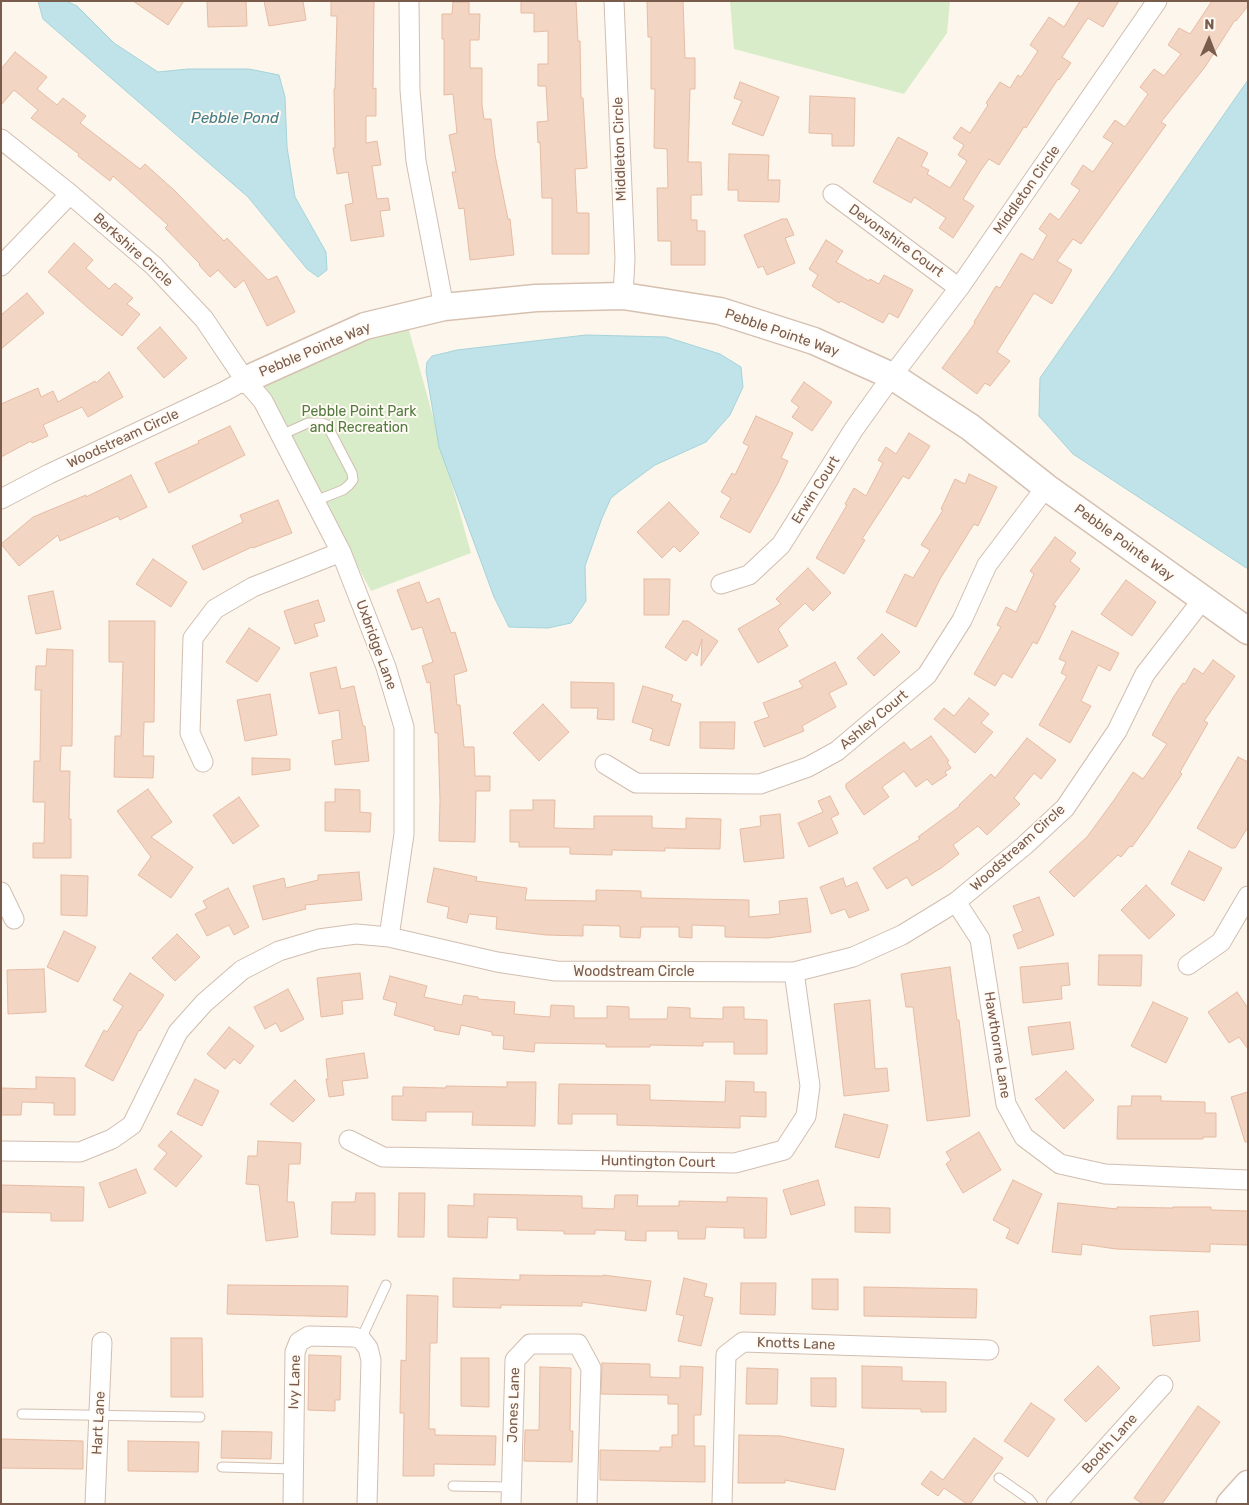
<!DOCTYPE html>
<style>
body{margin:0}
#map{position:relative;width:1249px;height:1505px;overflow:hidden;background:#fdf6ec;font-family:Rubik,sans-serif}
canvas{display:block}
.frame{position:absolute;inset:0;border:2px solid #7a5c4d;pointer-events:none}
.north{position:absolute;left:1184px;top:15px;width:50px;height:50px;-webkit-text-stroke:4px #fffaf3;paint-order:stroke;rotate:1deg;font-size:14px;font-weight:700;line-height:20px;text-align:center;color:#7a5c4d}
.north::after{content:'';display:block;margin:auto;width:18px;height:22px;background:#7a5c4d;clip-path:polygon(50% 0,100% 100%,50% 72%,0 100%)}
</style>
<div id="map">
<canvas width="1249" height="1505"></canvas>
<div class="frame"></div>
<div class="north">N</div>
</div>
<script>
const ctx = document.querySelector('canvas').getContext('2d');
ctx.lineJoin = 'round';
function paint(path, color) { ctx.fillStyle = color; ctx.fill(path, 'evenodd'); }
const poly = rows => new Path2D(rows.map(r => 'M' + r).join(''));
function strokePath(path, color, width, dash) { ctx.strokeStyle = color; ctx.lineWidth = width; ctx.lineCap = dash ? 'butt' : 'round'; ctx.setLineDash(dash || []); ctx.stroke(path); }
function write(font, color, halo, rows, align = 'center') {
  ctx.font = font + ' Rubik,sans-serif'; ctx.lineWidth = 4; ctx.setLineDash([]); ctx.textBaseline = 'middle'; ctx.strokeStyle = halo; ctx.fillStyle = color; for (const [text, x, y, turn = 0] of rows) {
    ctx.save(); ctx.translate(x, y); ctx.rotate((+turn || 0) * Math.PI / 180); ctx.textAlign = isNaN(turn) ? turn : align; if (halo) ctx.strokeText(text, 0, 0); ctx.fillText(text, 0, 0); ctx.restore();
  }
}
paint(poly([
 [730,1,950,1,947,33,904,94,734,49],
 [407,323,471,553,371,591,257,382]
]), '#d8ecc9');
const water = poly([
 [38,1,66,1,77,6,114,43,158,72,188,69,249,69,279,75,285,97,287,147,295,197,326,252,327,270,318,277,307,269,248,197,43,19,38,1],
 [1248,80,1248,569,1073,454,1039,416,1040,378,1248,80],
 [586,335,666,337,720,354,741,367,743,387,730,415,706,442,655,465,621,490,611,498,602,518,585,566,586,601,571,623,548,628,509,627,494,597,439,447,426,371,427,362,432,356,457,350,586,335]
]);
paint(water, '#bfe3e8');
strokePath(water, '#a5d3da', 1);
const building = poly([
 [133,1,184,1,168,25,133,1],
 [207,1,246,1,247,26,208,27,207,1],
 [264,1,303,1,306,20,269,26,264,1],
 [331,1,374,1,373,89,376,88,376,116,366,116,366,143,377,141,381,165,372,166,377,199,388,198,390,210,380,211,384,236,351,241,345,205,353,203,348,172,337,174,333,148,335,148,334,89,335,89,337,16,331,16,331,1],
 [521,1,576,1,578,41,580,41,581,98,583,98,587,168,575,169,577,213,589,213,589,254,552,254,552,198,542,198,540,142,538,143,537,122,548,121,546,86,538,86,538,64,548,64,548,31,534,32,534,13,521,13,521,1],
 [647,1,683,1,685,58,695,58,695,89,690,89,688,162,701,162,702,195,691,195,691,220,697,220,697,231,705,231,705,265,671,265,671,241,658,241,657,188,668,188,667,149,654,148,655,89,651,89,651,37,648,37,647,1],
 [1080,1,1119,1,1103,27,1088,18,1062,57,1071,63,1059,80,1058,79,1026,128,1024,127,999,165,989,159,981,170,963,199,974,206,953,238,939,228,946,218,914,197,911,203,873,182,898,137,928,153,921,166,929,170,927,174,950,188,967,161,958,155,964,145,953,138,961,127,970,133,988,105,986,103,1000,82,1010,88,1018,75,1021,77,1038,51,1030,45,1049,17,1064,27,1080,1],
 [1212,1,1248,1,1248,6,1236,21,1235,20,1205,67,1161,122,1166,125,1081,244,1073,239,1057,261,1072,270,1052,304,1034,293,997,352,1010,361,990,386,985,383,977,394,942,368,975,323,974,322,996,286,1000,288,1021,253,1033,260,1047,235,1039,229,1050,213,1059,220,1080,190,1071,184,1083,165,1093,172,1113,143,1103,137,1115,120,1125,127,1148,94,1140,87,1154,69,1164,76,1181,54,1168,45,1179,28,1190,34,1212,1],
 [453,2,469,2,469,14,480,14,479,40,470,40,470,68,482,68,482,105,484,119,491,119,495,155,508,219,510,219,514,255,470,260,464,208,459,209,452,172,456,172,449,135,457,133,453,94,444,95,444,39,442,39,442,14,452,14,453,2],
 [15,52,47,77,37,89,57,105,63,98,86,116,80,123,140,169,145,164,174,190,224,241,227,238,268,280,277,276,295,312,267,326,244,280,235,288,218,270,210,277,199,265,200,264,165,228,168,225,113,176,110,181,78,156,79,154,31,118,38,110,14,90,1,105,1,69,15,52],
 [740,82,779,97,763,136,732,124,742,101,734,98,740,82],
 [810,96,855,98,854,146,832,146,832,134,809,133,810,96],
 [729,154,769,155,768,180,780,180,779,202,738,201,738,190,728,190,729,154],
 [782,219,787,219,794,235,785,238,795,263,767,275,763,266,758,268,744,235,782,219],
 [826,240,843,251,836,262,869,281,870,279,879,284,884,275,913,290,898,318,889,313,883,323,841,301,839,303,812,286,818,275,809,269,826,240],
 [74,243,93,260,86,268,109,289,115,283,133,298,127,304,140,314,122,336,87,307,48,272,74,243],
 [27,293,44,313,1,349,1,315,27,293],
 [160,327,187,358,164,378,137,348,160,327],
 [109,372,123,397,88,417,82,407,43,425,48,436,32,443,31,441,1,457,1,404,38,388,41,397,53,391,58,402,95,381,96,383,109,372],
 [804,382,832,402,812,431,792,417,799,407,791,401,804,382],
 [756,416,793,433,781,458,788,461,778,483,750,533,720,517,731,498,721,492,732,473,735,475,749,446,743,443,756,416],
 [230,426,245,455,169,493,155,463,199,443,198,441,230,426],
 [909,433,930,446,909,479,903,476,862,539,865,540,844,574,816,558,847,505,845,504,854,488,866,496,883,463,878,460,886,447,896,454,909,433],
 [969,474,997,487,978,526,974,524,940,579,916,627,886,612,905,574,913,578,930,550,921,545,943,510,941,509,955,479,965,484,969,474],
 [131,475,147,507,120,520,118,516,60,541,58,535,19,566,1,544,33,517,86,495,86,497,131,475],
 [278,500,292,533,253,548,252,547,203,570,192,546,243,522,240,515,278,500],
 [669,502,699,533,680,552,674,546,662,558,637,532,669,502],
 [1055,537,1076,553,1070,561,1080,569,1053,605,1056,606,1037,644,1033,642,1012,678,1003,673,995,686,974,674,1001,627,997,625,1006,607,1016,612,1034,574,1030,571,1055,537],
 [153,559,187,582,171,607,136,584,153,559],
 [808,568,831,593,813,611,805,603,778,629,788,646,758,663,738,629,781,604,776,599,808,568],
 [644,579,670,579,669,615,644,615,644,579],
 [1126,580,1156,602,1132,636,1101,614,1126,580],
 [419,582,427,603,439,598,451,633,455,632,467,671,454,675,457,705,460,705,464,747,474,747,475,776,490,776,490,791,476,791,475,842,439,841,440,801,438,733,435,733,430,682,427,683,422,666,433,662,422,627,412,630,397,590,419,582],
 [53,591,61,629,36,634,28,596,53,591],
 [318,600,325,621,314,624,318,636,295,644,284,611,318,600],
 [109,621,155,621,154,722,144,722,143,756,154,756,153,778,114,777,115,736,121,736,123,662,109,662,109,621],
 [683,621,688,621,718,641,701,666,702,639,697,656,692,652,686,661,665,647,683,621],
 [249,628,280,648,257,682,226,662,249,628],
 [1072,631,1119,653,1110,671,1098,665,1081,701,1091,706,1070,743,1039,725,1067,676,1061,673,1066,662,1059,659,1072,631],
 [882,634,900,652,874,676,857,658,882,634],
 [47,649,73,650,72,746,61,746,60,771,70,771,69,819,71,819,71,858,33,858,33,843,44,843,45,802,33,802,34,761,40,761,41,690,35,690,36,666,46,666,47,649],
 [1213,660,1235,676,1204,721,1208,723,1180,772,1182,774,1148,825,1132,847,1130,846,1121,857,1118,855,1074,897,1049,872,1087,837,1114,800,1133,772,1143,779,1167,744,1152,735,1174,696,1183,683,1185,684,1194,668,1203,674,1213,660],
 [835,662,847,684,829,693,836,707,802,726,804,731,764,747,754,722,769,717,763,703,803,687,799,681,835,662],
 [336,667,341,689,354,686,363,726,365,726,369,761,335,765,332,741,342,739,339,710,319,714,310,673,336,667],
 [571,682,614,683,614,720,597,719,598,708,571,708,571,682],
 [643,686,673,695,671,701,681,704,669,746,650,740,653,729,632,722,643,686],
 [270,694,277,735,245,741,237,700,270,694],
 [969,698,989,714,981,723,993,732,975,753,934,719,944,708,954,716,969,698],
 [543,704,569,732,539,761,513,733,543,704],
 [700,722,735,722,734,749,700,748,700,722],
 [931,736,949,761,947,762,951,768,945,772,947,775,932,785,927,779,916,787,904,771,882,787,889,797,864,815,846,788,846,784,904,742,911,750,931,736],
 [1027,738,1056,760,1041,779,1034,773,1014,798,1020,804,987,835,978,826,953,845,959,854,941,868,912,886,907,877,887,889,873,868,920,839,918,837,960,806,959,805,991,774,995,778,1027,738],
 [1238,757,1248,762,1248,827,1235,848,1231,848,1197,828,1238,757],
 [252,758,290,759,290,770,252,775,252,758],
 [148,789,172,822,151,837,193,867,171,898,138,875,151,857,117,811,148,789],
 [335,789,360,790,360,812,371,813,370,832,325,831,325,802,335,802,335,789],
 [830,796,839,814,831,818,838,833,809,847,798,823,823,812,818,801,830,796],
 [239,797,259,826,233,844,213,815,239,797],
 [533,800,555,800,554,828,594,829,594,816,652,816,652,828,686,829,686,818,721,819,720,849,665,848,665,851,612,850,612,855,570,854,570,847,519,847,519,842,510,842,510,810,533,810,533,800],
 [780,814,784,858,744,862,740,829,761,826,760,816,780,814],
 [1189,851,1222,868,1204,901,1171,884,1189,851],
 [434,868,477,877,476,881,527,888,525,900,596,901,596,890,641,891,641,898,749,900,749,917,780,914,779,901,807,898,811,932,768,938,725,937,725,926,692,925,692,938,679,937,679,927,641,927,640,938,620,937,620,926,583,925,583,936,546,935,496,929,497,917,469,914,467,923,447,918,449,907,427,902,434,868],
 [359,872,362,900,305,905,306,909,263,920,253,886,284,878,286,888,318,880,318,875,359,872],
 [61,875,88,876,87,916,61,915,61,875],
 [843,878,846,887,857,882,869,910,849,918,845,909,831,914,820,887,843,878],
 [1146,885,1175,915,1149,939,1121,910,1146,885],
 [228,888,249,927,234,935,229,925,207,936,195,914,207,908,203,901,228,888],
 [1039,897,1054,935,1018,949,1013,935,1023,931,1013,906,1039,897],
 [64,931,96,947,78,982,47,967,64,931],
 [177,934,200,957,175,981,152,958,177,934],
 [1099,955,1142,955,1141,986,1098,985,1099,955],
 [1068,963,1070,985,1061,986,1062,999,1023,1003,1020,967,1068,963],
 [950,967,957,1020,959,1020,970,1116,927,1121,913,1007,906,1007,901,974,950,967],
 [44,969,46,1012,8,1014,7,970,44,969],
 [130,973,164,995,140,1031,139,1030,113,1081,85,1066,104,1030,107,1032,123,1006,113,1000,130,973],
 [360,973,363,999,342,1001,343,1014,321,1017,317,978,360,973],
 [390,976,427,986,424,997,462,1005,464,995,478,997,478,999,515,1002,514,1014,550,1017,551,1005,574,1006,574,1018,607,1018,607,1006,629,1007,629,1019,667,1019,668,1007,690,1008,690,1018,723,1019,723,1007,744,1007,744,1019,767,1020,767,1054,734,1054,734,1042,703,1042,703,1046,650,1045,650,1047,606,1047,606,1044,535,1043,534,1052,503,1049,504,1036,492,1035,492,1032,461,1025,459,1035,434,1030,435,1027,394,1015,397,1003,383,999,390,976],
 [288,989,304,1019,281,1032,276,1023,265,1029,254,1007,288,989],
 [1237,992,1248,1008,1248,1049,1239,1037,1229,1043,1208,1012,1237,992],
 [870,1000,875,1069,887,1068,889,1091,844,1096,834,1004,870,1000],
 [1153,1002,1188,1018,1166,1063,1131,1046,1153,1002],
 [1070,1022,1074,1049,1032,1055,1028,1027,1070,1022],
 [229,1027,254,1046,240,1064,234,1059,225,1069,207,1054,229,1027],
 [364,1053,368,1078,342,1081,344,1095,329,1097,326,1079,328,1079,326,1059,364,1053],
 [1066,1071,1094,1100,1064,1129,1035,1099,1040,1096,1066,1071],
 [36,1077,75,1078,75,1115,54,1115,54,1103,22,1102,21,1115,1,1115,1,1088,36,1089,36,1077],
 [195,1079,219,1091,202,1126,177,1114,195,1079],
 [295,1080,315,1100,293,1122,270,1104,295,1080],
 [726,1081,754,1082,754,1092,766,1092,766,1117,740,1116,740,1128,617,1125,617,1114,572,1114,572,1124,558,1124,559,1084,650,1085,650,1100,725,1102,726,1081],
 [507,1082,536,1082,535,1126,472,1125,473,1112,426,1112,426,1121,392,1120,392,1096,403,1096,403,1087,446,1088,446,1086,507,1087,507,1082],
 [1248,1092,1248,1142,1245,1142,1231,1097,1248,1092],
 [1132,1096,1161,1096,1161,1101,1205,1102,1205,1113,1216,1113,1216,1137,1203,1137,1203,1139,1117,1139,1118,1106,1131,1106,1132,1096],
 [844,1114,888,1125,879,1158,835,1147,844,1114],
 [171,1131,202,1156,176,1187,154,1169,167,1153,158,1146,171,1131],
 [979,1132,1001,1170,963,1193,946,1164,951,1160,946,1152,979,1132],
 [258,1141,301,1143,300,1164,289,1164,287,1202,294,1202,298,1237,266,1241,259,1185,246,1184,248,1156,257,1156,258,1141],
 [136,1169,146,1193,109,1208,99,1183,136,1169],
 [818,1180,825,1205,791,1215,783,1190,818,1180],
 [1013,1180,1042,1194,1018,1244,1006,1238,1010,1229,993,1220,1013,1180],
 [1,1185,84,1187,83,1221,51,1221,51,1213,1,1212,1,1185],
 [356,1193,375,1193,375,1235,331,1234,332,1202,355,1202,356,1193],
 [399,1193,425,1193,424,1237,398,1237,399,1193],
 [474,1194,582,1196,582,1208,614,1209,615,1195,638,1195,637,1206,679,1206,679,1201,727,1202,727,1197,767,1198,766,1238,744,1238,744,1228,706,1227,705,1239,678,1239,678,1231,646,1231,646,1241,625,1240,626,1231,595,1230,595,1234,564,1234,564,1231,517,1230,517,1218,488,1217,487,1238,448,1237,448,1205,474,1206,474,1194],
 [1058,1203,1117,1209,1117,1207,1173,1208,1173,1207,1211,1207,1211,1210,1248,1211,1248,1245,1210,1244,1210,1252,1116,1249,1082,1244,1081,1255,1052,1252,1058,1203],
 [855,1207,890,1208,890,1233,855,1232,855,1207],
 [520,1275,603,1276,603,1275,651,1281,646,1311,582,1302,582,1306,501,1305,501,1308,453,1307,453,1278,520,1280,520,1275],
 [684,1278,707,1284,704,1296,713,1298,701,1346,678,1341,684,1316,676,1314,684,1278],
 [812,1279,838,1279,838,1310,812,1309,812,1279],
 [741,1283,776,1283,775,1315,740,1314,741,1283],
 [228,1285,348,1286,347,1317,227,1314,228,1285],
 [864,1287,977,1289,976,1318,864,1316,864,1287],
 [407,1295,438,1296,437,1343,430,1343,429,1429,435,1429,435,1435,496,1436,495,1465,434,1464,434,1476,403,1476,404,1413,400,1413,401,1360,406,1361,407,1295],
 [1198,1311,1200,1341,1153,1346,1150,1316,1198,1311],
 [171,1338,202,1338,203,1397,171,1397,171,1338],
 [309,1355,341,1356,340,1400,335,1400,335,1411,308,1410,309,1355],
 [461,1358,489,1358,489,1407,461,1406,461,1358],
 [602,1363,650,1364,650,1377,680,1378,680,1366,703,1367,701,1415,694,1415,694,1446,705,1446,705,1482,600,1480,600,1450,660,1451,660,1447,672,1447,672,1435,678,1435,678,1404,668,1404,668,1395,601,1394,602,1363],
 [862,1366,902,1367,902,1381,946,1382,946,1412,921,1412,921,1409,862,1408,862,1366],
 [1098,1366,1120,1388,1086,1422,1064,1400,1098,1366],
 [540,1367,571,1368,570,1431,573,1431,572,1462,524,1461,525,1430,539,1430,540,1367],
 [747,1368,778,1369,777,1404,746,1404,747,1368],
 [811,1378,836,1378,836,1407,811,1406,811,1378],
 [1031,1403,1055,1419,1028,1457,1004,1441,1031,1403],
 [1198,1406,1220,1422,1162,1504,1143,1504,1134,1498,1198,1406],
 [222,1431,272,1432,271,1459,221,1458,222,1431],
 [739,1435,781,1436,844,1449,835,1490,785,1480,785,1483,738,1483,739,1435],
 [974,1438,1003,1458,970,1504,967,1504,944,1488,938,1496,921,1484,931,1471,943,1480,974,1438],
 [1,1439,83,1441,83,1469,1,1468,1,1439],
 [128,1441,199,1442,198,1472,128,1471,128,1441]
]);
paint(building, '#f3d5c3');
strokePath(building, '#e6bba3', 1);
const lane = poly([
 [281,435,308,423,322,423,327,425,352,473,353,480,349,485,343,490,315,501],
 [361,1339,386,1285],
 [22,1414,200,1417],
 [222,1467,293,1469],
 [999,1478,1029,1499,1033,1504],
 [453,1486,511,1487]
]);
const street = poly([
 [409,1,410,90,416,161,444,307],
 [614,1,625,259,623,296],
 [1,139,70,194,154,266,204,319,245,380,263,401,341,552,386,667,404,727,404,834,389,937],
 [833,194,959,288],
 [1,266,70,194],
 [1,499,49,474,225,391,245,380],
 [721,584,749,575,781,545,854,429,892,376,959,288,1157,1],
 [203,762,190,733,193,638,215,609,253,587,341,552],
 [605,764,636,783,760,784,808,767,837,751,927,675,962,620,987,565,1046,487],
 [1,892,14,919],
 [956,902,980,939,1006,1104,1024,1137,1060,1164,1105,1174,1248,1180],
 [1188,965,1221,942,1248,896],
 [349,1140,383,1157,735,1163,784,1150,806,1116,810,1086,794,972],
 [1,1151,80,1152,112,1139,132,1125,178,1032,204,1003,242,970,279,951,319,939,356,934,389,937,497,962,556,971,794,972,853,957,902,935,956,902,1024,846,1065,808,1117,731,1145,674,1203,599],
 [95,1504,102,1342],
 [293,1504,295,1352,299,1342,309,1336,354,1337,361,1339,368,1348,371,1360,367,1504],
 [511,1504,515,1360,530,1344,578,1344,591,1368,587,1504],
 [722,1504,726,1355,743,1342,989,1350],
 [1056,1504,1163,1385]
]);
const secondary = poly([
 [245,380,365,326,444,307,536,298,623,296,720,311,814,341,892,376,970,427,1046,487,1248,631],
 [1230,1504,1248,1484]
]);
strokePath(lane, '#d1beb0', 11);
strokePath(street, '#d1beb0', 21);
strokePath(secondary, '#d6c0b0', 29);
strokePath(lane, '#fff', 9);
strokePath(street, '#fff', 19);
strokePath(secondary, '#fff', 26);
write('14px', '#7a5c4d', '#fffaf3', [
 ["Middleton Circle",620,149,-92],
 ["Middleton Circle",1027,190,-55],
 ["Devonshire Court",896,241,36],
 ["Berkshire Circle",133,250,42],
 ["Pebble Pointe Way",782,333,19],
 ["Pebble Pointe Way",315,350,-23],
 ["Woodstream Circle",123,439,-25],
 ["Erwin Court",816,490,-58],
 ["Pebble Pointe Way",1124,543,36],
 ["Uxbridge Lane",376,645,70],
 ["Ashley Court",874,720,-40],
 ["Woodstream Circle",1018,848,-42],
 ["Woodstream Circle",634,972],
 ["Hawthorne Lane",997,1045,81],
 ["Huntington Court",658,1162,1],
 ["Knotts Lane",796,1344,2],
 ["Ivy Lane",295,1382,-88],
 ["Jones Lane",514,1405,-88],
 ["Hart Lane",99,1423,-87],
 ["Booth Lane",1110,1444,-48]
]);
write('14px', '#537a41', '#fffaf3', [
 ["Pebble Point Park",359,412],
 ["and Recreation",359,428]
]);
write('italic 15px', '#437c86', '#fffaf3', [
 ["Pebble Pond",235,119]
]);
</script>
